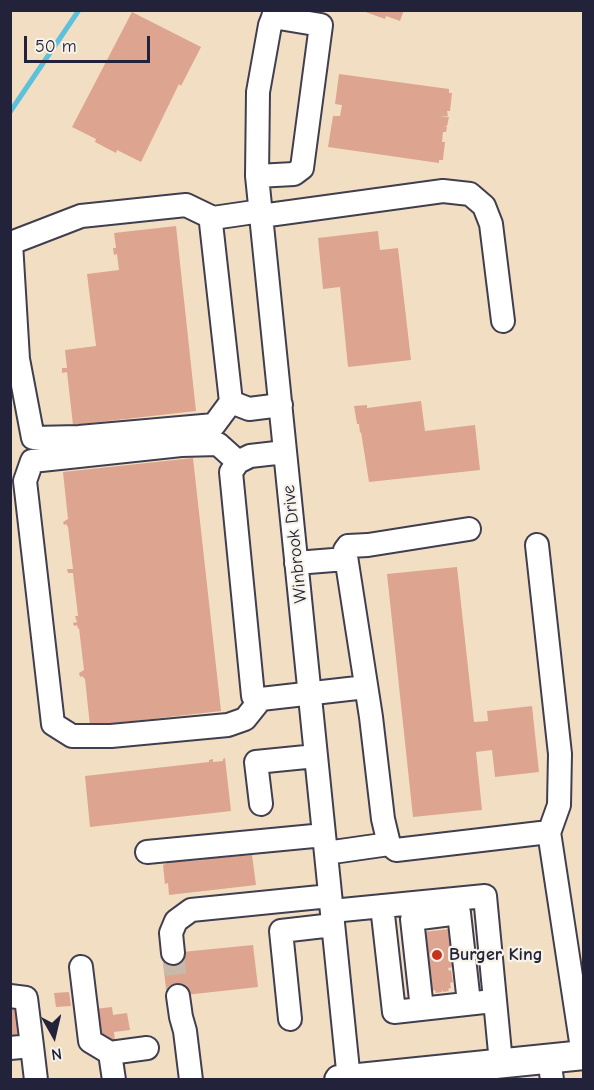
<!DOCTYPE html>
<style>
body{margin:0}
#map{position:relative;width:594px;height:1090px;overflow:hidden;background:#f2dfc3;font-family:"Comic Neue",sans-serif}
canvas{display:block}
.frame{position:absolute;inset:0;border:12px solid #22223b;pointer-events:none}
.north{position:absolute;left:24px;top:1006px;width:60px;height:60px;-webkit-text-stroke:4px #f7f3e8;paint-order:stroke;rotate:172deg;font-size:16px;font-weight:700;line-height:24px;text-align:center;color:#22223b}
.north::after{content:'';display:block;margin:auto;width:21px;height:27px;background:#22223b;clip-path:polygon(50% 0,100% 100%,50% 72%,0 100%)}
.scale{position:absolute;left:24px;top:36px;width:126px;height:27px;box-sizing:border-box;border:3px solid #22223b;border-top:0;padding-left:8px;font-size:18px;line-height:21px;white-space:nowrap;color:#22223b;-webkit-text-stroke:4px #f7f3e8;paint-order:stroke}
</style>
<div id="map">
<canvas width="594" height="1090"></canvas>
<div class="frame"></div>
<div class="north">N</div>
<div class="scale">50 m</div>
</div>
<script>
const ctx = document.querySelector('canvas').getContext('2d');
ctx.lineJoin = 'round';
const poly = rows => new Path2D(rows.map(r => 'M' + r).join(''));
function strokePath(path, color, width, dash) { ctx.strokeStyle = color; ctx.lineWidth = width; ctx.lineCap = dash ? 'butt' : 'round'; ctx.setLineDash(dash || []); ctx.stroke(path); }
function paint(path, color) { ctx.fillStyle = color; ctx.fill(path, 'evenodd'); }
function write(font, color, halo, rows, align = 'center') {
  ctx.font = font + ' "Comic Neue",sans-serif'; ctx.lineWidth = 4.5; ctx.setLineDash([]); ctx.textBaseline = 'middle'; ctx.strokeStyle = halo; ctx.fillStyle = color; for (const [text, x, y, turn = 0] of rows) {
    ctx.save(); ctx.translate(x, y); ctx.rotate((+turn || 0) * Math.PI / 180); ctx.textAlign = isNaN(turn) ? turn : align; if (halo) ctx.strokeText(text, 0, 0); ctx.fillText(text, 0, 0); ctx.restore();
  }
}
strokePath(poly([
 [10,112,79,10]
]), '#5dc1db', 5);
paint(poly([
 [360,10,404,10,400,21,386,16,385,19],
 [132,12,201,47,181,86,179,84,141,162,117,150,116,153,95,142,96,139,72,127],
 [339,74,449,89,449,93,452,93,450,111,447,111,448,116,440,116,449,117,447,126,444,127,447,127,446,132,443,132,442,142,445,142,443,160,439,160,439,163,328,147,333,116,340,116,342,105,335,104],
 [176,226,196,411,73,425,67,372,62,373,62,368,67,368,65,350,96,346,87,274,119,270,117,254,114,255,113,248,116,248,114,233],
 [378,231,380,250,398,248,411,360,348,367,340,287,323,289,318,238],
 [421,401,425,431,475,425,480,470,369,482,361,432,360,433,359,424,357,424,354,406,367,405,367,408],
 [193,458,221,711,90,726,85,679,82,676,80,677,79,673,84,670,79,628,78,629,77,625,74,626,73,623,77,622,75,616,78,616,73,573,68,573,67,569,73,569,68,527,66,524,64,525,63,522,68,519,63,472],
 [457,567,474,722,488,721,487,711,532,706,539,772,495,777,492,750,476,752,482,810,413,817,387,574],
 [225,758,231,811,90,827,85,776,209,762,209,760,213,759,213,762,223,761,223,759],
 [216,852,217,858,252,855,256,885,169,895,168,883,165,884,163,865,169,862,204,860,203,854],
 [450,929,458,966,448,968,449,971,451,970,453,982,450,983,451,988,448,989,449,991,443,992,442,989,442,992,436,993,435,990,427,993,415,933],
 [253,945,258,987,167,997,162,954],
 [69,992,71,1006,56,1007,54,993],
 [112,1007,113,1015,127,1013,130,1030,114,1032,115,1042,99,1044,95,1009],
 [17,1008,20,1037,10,1037,10,1009]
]), '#dda490');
strokePath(poly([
 [173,953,178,996]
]), '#c8b9a8', 22, [22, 11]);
const minor = poly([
 [276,10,270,25,258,92,257,176,349,1080],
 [257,176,294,174,302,168,321,25,273,17],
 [261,211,213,218,211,223,231,402,249,409,281,405],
 [261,216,443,191,470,194,484,206,491,224,503,321],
 [213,218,186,205,81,216,11,243,18,359,33,438,79,437,214,425,231,402],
 [285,452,250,456,238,462,231,472,253,696,261,699,366,687],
 [238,462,218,444,181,445,32,461,25,481,53,724,72,736,111,736,228,725,245,719,261,699],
 [469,529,368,545,348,546,345,550,371,717,383,819,389,844,396,850,549,832,583,1055],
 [537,545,560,754,559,805,549,833],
 [296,563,346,559],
 [261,804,256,762,316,756],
 [147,852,324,835],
 [326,853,389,844],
 [382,906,394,1012,484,1002],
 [332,911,485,896,501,1063],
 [173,953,171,933,176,921,191,910,330,896],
 [81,967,90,1041,110,1053,114,1080],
 [10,996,26,998,32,1046],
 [178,996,181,1017,185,1031,191,1080],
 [422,1009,412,919,459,913,469,1003],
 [290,1019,281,931,333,925],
 [10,1048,32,1046,36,1080],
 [110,1053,147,1048],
 [549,1058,552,1080]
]);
const major = poly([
 [339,1080,584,1055]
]);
strokePath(minor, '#413e4f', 26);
strokePath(major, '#413e4f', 32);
strokePath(minor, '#fff', 22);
strokePath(major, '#fff', 28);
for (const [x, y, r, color] of [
 [437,955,6,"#c8321e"]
]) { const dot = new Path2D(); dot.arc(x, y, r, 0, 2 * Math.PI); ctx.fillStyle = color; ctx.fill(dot); strokePath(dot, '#f7f3e8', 2); }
write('18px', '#22223b', '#f7f3e8', [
 ["Winbrook Drive",295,544,-96]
]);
write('bold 18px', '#22223b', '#f7f3e8', [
 ["Burger King",449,955]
], 'left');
</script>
